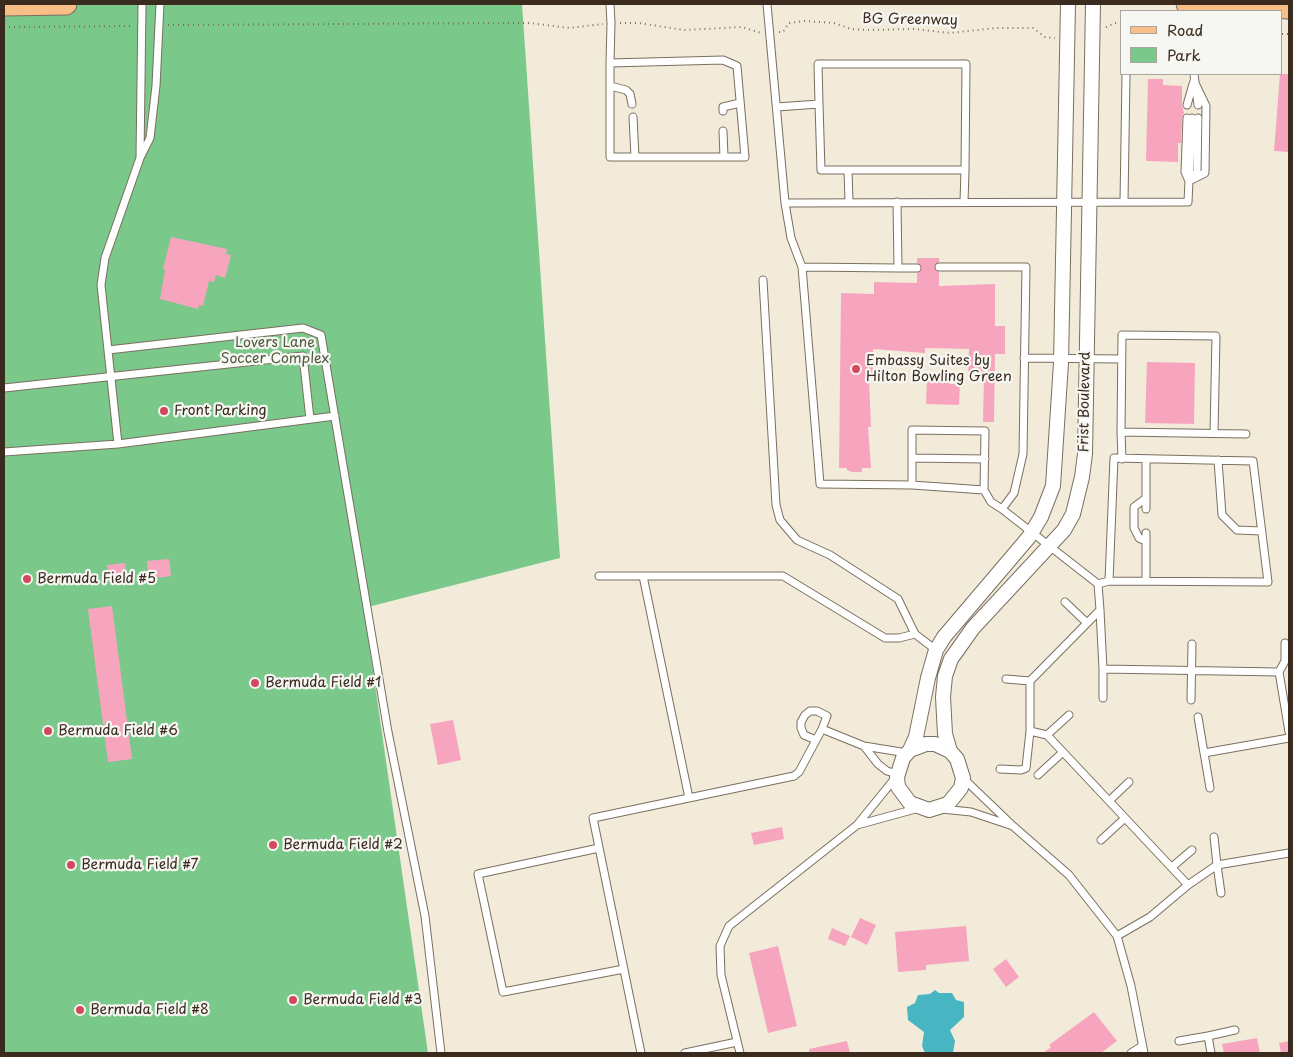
<!DOCTYPE html>
<style>
body{margin:0}
#map{position:relative;width:1293px;height:1057px;overflow:hidden;background:#f3ebda;font-family:"Playpen Sans",sans-serif}
canvas{display:block}
.frame{position:absolute;inset:0;border:5px solid #3b2a1e;pointer-events:none}
.legend{position:absolute;left:1120px;top:10px;width:162px;height:65px;box-sizing:border-box;background:#f6f6f2;border:1px solid #aba49d;margin:0;padding:6px 9px;list-style:none;font-size:15px;color:#3b2a1e}
.legend li{display:flex;align-items:center;gap:10px;height:25px}
.legend b{width:25px;border:1px solid #aba49d}
</style>
<div id="map">
<canvas width="1293" height="1057"></canvas>
<div class="frame"></div>
<ul class="legend">
<li><b style="height:6px;background:#f7be88"></b>Road</li>
<li><b style="height:14px;background:#7ac98a"></b>Park</li>
</ul>
</div>
<script>
const ctx = document.querySelector('canvas').getContext('2d');
ctx.lineJoin = 'round';
function paint(path, color) { ctx.fillStyle = color; ctx.fill(path, 'evenodd'); }
const poly = rows => new Path2D(rows.map(r => 'M' + r).join(''));
function strokePath(path, color, width, dash) { ctx.strokeStyle = color; ctx.lineWidth = width; ctx.lineCap = dash ? 'butt' : 'round'; ctx.setLineDash(dash || []); ctx.stroke(path); }
function write(font, color, halo, rows, align = 'center') {
  ctx.font = font + ' "Playpen Sans",sans-serif'; ctx.lineWidth = 4.5; ctx.setLineDash([]); ctx.textBaseline = 'middle'; ctx.strokeStyle = halo; ctx.fillStyle = color; for (const [text, x, y, turn = 0] of rows) {
    ctx.save(); ctx.translate(x, y); ctx.rotate((+turn || 0) * Math.PI / 180); ctx.textAlign = isNaN(turn) ? turn : align; if (halo) ctx.strokeText(text, 0, 0); ctx.fillText(text, 0, 0); ctx.restore();
  }
}
paint(poly([
 [66,4,522,4,560,558,364,608,428,1053,4,1053,4,5]
]), '#7ac98a');
paint(poly([
 [935,990,939,993,952,993,956,1000,964,1002,964,1017,950,1030,955,1041,953,1053,925,1053,922,1046,924,1032,908,1020,907,1007,915,1003,918,995,930,994]
]), '#47b5c2');
paint(poly([
 [1280,74,1289,74,1289,152,1274,151],
 [1148,79,1163,79,1163,85,1182,86,1182,106,1184,113,1182,118,1181,143,1178,143,1178,162,1146,161],
 [171,237,227,249,226,254,231,255,225,278,216,275,214,282,209,281,203,306,199,305,198,309,160,299,165,270,163,269],
 [917,258,939,258,939,262,934,267,939,272,939,286,995,284,995,326,1005,326,1005,354,995,354,994,422,983,422,984,376,968,376,969,349,925,348,925,353,873,349,873,378,869,378,871,427,868,427,871,468,862,468,862,472,852,472,847,470,847,468,839,468,841,293,874,294,874,282,917,283,917,273,922,268,917,263],
 [1147,362,1195,363,1194,424,1145,423],
 [927,377,950,378,950,384,960,384,959,405,926,404],
 [169,559,171,576,149,579,147,561],
 [125,563,127,582,110,584,107,565],
 [112,606,132,759,108,762,88,609],
 [453,720,461,760,438,765,430,724],
 [782,827,784,839,754,845,751,833],
 [860,918,876,925,867,945,851,937],
 [966,926,969,961,926,965,926,970,898,972,895,932],
 [832,928,850,936,845,946,828,939],
 [778,946,797,1026,768,1033,749,953],
 [1006,959,1019,977,1006,987,993,969],
 [1094,1012,1117,1041,1101,1053,1043,1053,1051,1047,1049,1045],
 [1257,1038,1260,1053,1224,1053,1222,1044],
 [847,1041,850,1053,809,1053,809,1049],
 [1289,1041,1289,1053,1281,1053,1279,1043]
]), '#f7a5bf');
const service = poly([
 [142,4,140,158,150,138,156,86,160,4],
 [767,4,785,203,791,238,802,267,820,484,912,485,984,490,991,502,1002,509],
 [610,63,723,60,737,66,745,157,610,157,610,63,611,23,610,4],
 [1194,74,1198,105],
 [610,86,626,90,630,94,632,104],
 [1187,105,1193,84],
 [777,107,819,104,818,64,966,64,965,170,821,170,819,104],
 [723,111,723,107,740,103],
 [633,117,635,157],
 [723,131,724,157],
 [848,170,849,202],
 [1193,177,1197,172,1198,118],
 [1189,181,1205,173,1206,106,1194,81],
 [1189,181,1192,118],
 [964,202,965,170],
 [1124,202,1126,74],
 [785,203,1188,202,1189,181,1185,172,1187,118],
 [802,267,898,268,897,202],
 [939,267,1026,267,1023,454,1014,493,1002,509,1098,584,1109,581,1268,582,1253,461,1114,458,1109,581],
 [898,268,917,268],
 [763,280,776,505,780,520,797,540,830,555,898,599,915,634],
 [108,350,303,328,321,335,388,732,425,916,441,1053],
 [1024,358,1121,359],
 [4,388,303,356,310,419],
 [1121,432,1122,459],
 [1214,433,1216,336,1122,335,1121,432,1246,434],
 [118,444,101,285,105,258,140,158],
 [4,452,118,444,335,416],
 [912,458,985,459],
 [1146,459,1146,509],
 [1218,460,1222,515,1237,530,1261,531],
 [912,485,912,430,985,431,984,490],
 [1146,541,1139,538,1134,528,1134,507,1146,498],
 [599,576,783,576,885,638,899,638,915,634,936,650],
 [643,576,689,798],
 [1146,581,1146,533],
 [1065,602,1087,623],
 [1100,610,1103,669],
 [1279,672,1285,661,1285,643],
 [1006,679,1030,681],
 [1103,698,1103,669,1279,672,1289,732],
 [1191,700,1192,644],
 [1198,717,1204,753,1289,738],
 [1030,731,1030,681,1100,610,1098,584],
 [1047,735,1069,715],
 [816,740,804,735,801,728,801,722,805,715,810,711,817,711,827,716,822,729],
 [1204,753,1210,788],
 [1000,769,1021,770,1026,768,1030,731,1047,735,1188,885,1150,917,1117,936],
 [897,774,887,771,878,764,864,746,907,753],
 [1038,775,1063,752],
 [896,777,857,825,919,808],
 [1109,801,1129,782],
 [942,809,971,812,1013,826,963,778],
 [1013,826,1069,875,1117,936,1131,986,1144,1053],
 [1101,840,1125,818],
 [599,848,478,874,503,992,624,969],
 [1172,867,1192,850],
 [1188,885,1217,865,1214,837],
 [1221,893,1217,865,1289,853],
 [1208,1036,1235,1030],
 [1179,1041,1208,1036,1211,1053],
 [641,1053,593,818,794,776,799,772,822,729,864,746],
 [685,1053,737,1042],
 [740,1053,721,975,720,946,729,926,857,825],
 [1131,1053,1142,1046]
]);
const minor = poly([
 [910,750,926,744,935,744,950,751,957,759,963,778,961,788,948,804,929,810,910,803,898,787,897,777,903,758,910,750,916,737,928,678,936,650,944,637,1029,537,1041,517,1053,486,1061,363,1068,4],
 [950,751,945,734,943,697,945,676,951,659,973,628,1064,530,1073,514,1082,477,1085,454,1093,4]
]);
const primary = poly([
 [1187,4,1289,8],
 [4,5,66,4]
]);
strokePath(service, '#7b6e60', 9);
strokePath(minor, '#7b6e60', 16);
strokePath(primary, '#7b6e60', 23);
strokePath(poly([
 [620,23,639,23,684,30,742,27,761,33],
 [168,25,530,23,569,28,603,24],
 [4,27,134,26],
 [1106,27,1115,23,1122,23],
 [779,32,783,32,789,23,805,21,834,23,851,29,866,30,914,29,950,33,996,28,1033,28,1045,37,1055,38],
 [1282,34,1289,34]
]), '#7b6e60', 2, [1, 4]);
strokePath(service, '#fff', 7);
strokePath(minor, '#fff', 14);
strokePath(primary, '#f7be88', 21);
for (const [x, y, r, color] of [
 [856,369,5,"#d1495b"],
 [164,411,5,"#d1495b"],
 [27,579,5,"#d1495b"],
 [255,683,5,"#d1495b"],
 [48,731,5,"#d1495b"],
 [273,845,5,"#d1495b"],
 [71,865,5,"#d1495b"],
 [293,1000,5,"#d1495b"],
 [80,1010,5,"#d1495b"]
]) { const dot = new Path2D(); dot.arc(x, y, r, 0, 2 * Math.PI); ctx.fillStyle = color; ctx.fill(dot); strokePath(dot, '#f6f6f2', 2); }
write('14px', '#3b2a1e', '#f6f6f2', [
 ["BG Greenway",910,20,1],
 ["Frist Boulevard",1085,402,-89]
]);
write('14px', '#4e5a3e', '#f6f6f2', [
 ["Lovers Lane",275,343],
 ["Soccer Complex",275,359]
]);
write('14px', '#3b2a1e', '#f6f6f2', [
 ["Embassy Suites by",866,361],
 ["Hilton Bowling Green",866,377],
 ["Front Parking",174,411],
 ["Bermuda Field #5",37,579],
 ["Bermuda Field #1",265,683],
 ["Bermuda Field #6",58,731],
 ["Bermuda Field #2",283,845],
 ["Bermuda Field #7",81,865],
 ["Bermuda Field #3",303,1000],
 ["Bermuda Field #8",90,1010]
], 'left');
</script>
